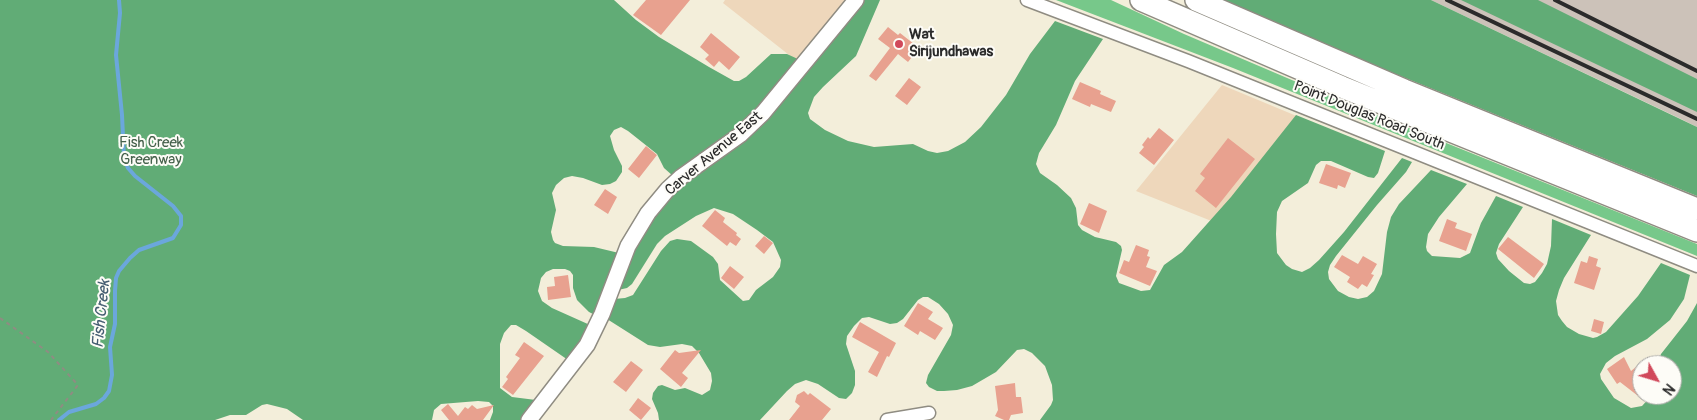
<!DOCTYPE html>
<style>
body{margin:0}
#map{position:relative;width:1697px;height:420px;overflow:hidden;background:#f3eeda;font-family:Pangolin,sans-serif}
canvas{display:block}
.north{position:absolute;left:1632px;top:355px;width:50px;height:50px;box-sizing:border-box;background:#fdfcf7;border:1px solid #a9a8a5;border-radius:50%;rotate:129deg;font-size:14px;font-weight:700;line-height:20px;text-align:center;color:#2b2b2b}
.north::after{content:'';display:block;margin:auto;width:18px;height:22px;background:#d1495b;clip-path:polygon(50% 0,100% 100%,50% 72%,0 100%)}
</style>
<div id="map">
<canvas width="1697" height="420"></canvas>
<div class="north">N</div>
</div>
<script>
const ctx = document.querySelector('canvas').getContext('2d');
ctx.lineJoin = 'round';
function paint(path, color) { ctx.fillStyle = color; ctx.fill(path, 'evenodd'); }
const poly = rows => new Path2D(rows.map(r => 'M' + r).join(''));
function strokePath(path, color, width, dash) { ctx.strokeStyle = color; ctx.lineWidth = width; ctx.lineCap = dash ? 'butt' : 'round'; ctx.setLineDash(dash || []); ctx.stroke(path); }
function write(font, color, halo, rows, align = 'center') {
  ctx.font = font + ' Pangolin,sans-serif'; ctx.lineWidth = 4; ctx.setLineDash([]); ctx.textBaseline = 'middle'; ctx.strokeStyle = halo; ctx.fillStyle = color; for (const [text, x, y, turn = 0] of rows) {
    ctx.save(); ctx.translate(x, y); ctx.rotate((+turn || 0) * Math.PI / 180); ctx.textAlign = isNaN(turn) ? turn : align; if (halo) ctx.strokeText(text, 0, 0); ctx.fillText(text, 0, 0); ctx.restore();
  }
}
paint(poly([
 [725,0,848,0,798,62,723,3],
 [1222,85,1299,117,1214,222,1136,191]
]), '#eed7bb');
paint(poly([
 [1431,0,1697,0,1697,127,1681,119]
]), '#ccc2b9');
paint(poly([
 [1056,0,1111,0,1184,34,1327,95,1697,244,1697,256,1233,68]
]), '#77c88a');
paint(poly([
 [0,0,614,0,636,20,659,37,709,67,734,81,739,81,746,77,771,54,787,54,800,60,748,120,673,176,664,168,657,154,628,131,621,127,614,130,610,136,614,150,622,166,622,172,616,181,610,184,602,185,583,178,572,176,564,178,556,185,552,193,556,210,551,232,553,240,555,243,563,246,594,247,619,253,595,315,589,312,577,300,573,288,573,275,570,271,565,269,553,269,546,272,541,278,538,291,542,301,552,308,590,325,568,360,526,331,516,325,511,325,504,333,500,344,500,388,512,397,536,400,520,420,490,420,493,412,493,406,489,402,478,401,441,404,434,410,432,420,303,420,287,409,267,404,262,405,246,415,230,415,215,420,0,420],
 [864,0,880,0,856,56,823,87,814,97,808,113,810,119,825,130,848,141,874,147,913,144,928,151,937,153,948,151,965,142,981,127,1006,95,1030,54,1055,21,1103,39,1075,81,1056,125,1039,153,1036,164,1040,173,1057,185,1071,198,1076,208,1078,225,1082,230,1095,237,1116,242,1121,246,1122,250,1116,276,1119,283,1141,291,1150,290,1164,265,1182,252,1231,197,1296,115,1385,151,1378,173,1374,178,1368,177,1331,161,1321,161,1316,165,1308,183,1282,201,1277,212,1276,234,1277,253,1286,265,1292,269,1302,272,1310,268,1319,260,1344,232,1402,158,1412,162,1406,172,1377,205,1336,256,1330,265,1328,272,1329,279,1338,291,1349,297,1358,299,1367,297,1374,291,1382,274,1387,232,1391,217,1399,204,1431,170,1467,184,1439,217,1428,234,1426,247,1427,251,1432,256,1460,258,1470,253,1481,223,1496,196,1523,207,1499,244,1496,253,1498,259,1509,271,1524,283,1530,284,1535,282,1542,273,1547,264,1551,246,1552,219,1591,235,1564,278,1559,290,1556,301,1558,315,1562,321,1567,327,1579,334,1593,338,1597,337,1606,332,1638,296,1661,263,1690,275,1684,299,1670,320,1647,339,1615,356,1606,363,1600,374,1601,379,1614,398,1631,408,1642,406,1652,395,1672,395,1672,365,1657,365,1661,354,1687,321,1697,303,1697,420,1040,420,1051,405,1053,400,1052,385,1045,366,1032,353,1024,349,1017,350,996,372,972,386,957,390,944,391,937,391,929,387,926,383,928,375,951,335,953,325,948,314,939,304,928,297,923,297,918,300,903,319,897,323,890,324,869,317,862,318,854,326,847,336,846,344,855,371,855,385,852,393,846,399,839,398,818,384,806,380,795,384,787,391,760,420,659,420,658,413,652,399,653,393,658,386,662,385,675,390,685,388,702,395,710,390,712,381,711,373,699,353,692,346,682,344,660,347,648,345,607,319,614,299,625,298,633,295,661,251,670,241,677,239,691,241,713,257,718,264,720,280,743,301,749,300,756,290,773,277,780,267,781,260,773,242,757,230,733,214,714,208,696,216,665,236,657,244,632,284,627,288,618,290,633,250,654,216,678,188,744,141,772,114],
 [1224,0,1431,0,1697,127,1697,196,1393,73],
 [1461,0,1538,0,1697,79,1697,112]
]), '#61ac76');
strokePath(poly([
 [59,420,69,412,96,404,104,398,109,391,112,375,110,347,115,324,115,291,116,278,119,271,130,258,139,250,173,238,181,225,181,216,173,206,135,176,128,168,124,158,122,115,116,55,120,13,119,0]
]), '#6ba7dc', 4);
paint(poly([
 [646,0,690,0,661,35,633,15],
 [888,27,898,35,900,33,919,48,908,62,898,54,876,81,869,76,890,48,878,39],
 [711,33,740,57,729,70,719,61,714,67,705,59,709,55,700,47],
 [909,78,921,87,907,105,895,96],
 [1080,82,1101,91,1100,94,1116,101,1111,112,1091,104,1090,107,1072,99],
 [1159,128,1174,140,1154,165,1139,153,1144,147,1142,145,1148,137,1150,139],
 [1228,138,1255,159,1216,208,1195,191,1205,178,1200,174],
 [646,146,657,155,639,178,628,169],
 [1326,164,1351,173,1345,188,1338,185,1337,189,1319,183],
 [605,189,617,197,608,214,594,205],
 [1089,203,1107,211,1099,233,1080,224],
 [715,210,725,218,723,222,737,233,736,235,741,239,736,246,730,242,727,246,702,226],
 [1447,219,1457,223,1455,228,1472,234,1466,251,1439,241],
 [764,236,773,243,764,254,755,246],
 [1508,237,1544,264,1534,278,1498,249],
 [1136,245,1149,250,1147,256,1150,257,1146,267,1157,271,1150,286,1119,273,1124,260,1129,262],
 [1342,255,1358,264,1363,256,1377,264,1371,274,1374,275,1367,287,1362,284,1358,289,1347,282,1350,277,1334,267],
 [1589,256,1598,259,1596,266,1601,268,1594,290,1574,283,1581,261,1587,263],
 [730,266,744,277,734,289,721,278],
 [568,275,571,297,548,300,547,287,555,286,554,277],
 [918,303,933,312,928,319,943,328,935,340,920,331,918,335,904,326],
 [1594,319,1604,322,1601,334,1591,331],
 [860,322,896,343,889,357,887,356,877,377,868,372,879,352,852,337],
 [524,342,544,356,513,395,502,387,508,379,506,377,520,358,515,355],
 [675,350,679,353,701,350,682,373,688,378,681,387,660,369],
 [1624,357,1631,371,1642,362,1642,399,1620,382,1617,384,1607,369],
 [631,361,643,370,626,392,613,382],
 [1015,383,1016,397,1021,397,1023,413,1011,415,1009,420,1004,420,995,416,998,410,995,386],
 [804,391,808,395,810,393,831,409,822,420,789,420,800,406,795,402,797,395],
 [638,398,651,408,641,420,629,410],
 [448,404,458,416,465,407,468,409,472,405,477,409,494,405,483,420,449,420,441,410]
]), '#e8a18f');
const minor = poly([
 [1027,0,1188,61,1697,266],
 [887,420,929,413]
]);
const tertiary = poly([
 [529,420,587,345,602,314,628,246,648,213,668,189,681,177,740,135,763,113,856,0]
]);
const motorway = poly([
 [1141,0,1342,87,1697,231],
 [1196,0,1404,90,1697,209]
]);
strokePath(minor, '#8f8c82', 15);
strokePath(tertiary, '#8f8c82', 18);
strokePath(motorway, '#8f8c82', 24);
strokePath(poly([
 [0,318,48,352,78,385,51,420]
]), '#8f8c82', 2, [4, 4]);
strokePath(minor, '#fff', 12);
strokePath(tertiary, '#fff', 15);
strokePath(motorway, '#fff', 21);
strokePath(poly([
 [1447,0,1697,119],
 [1555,0,1697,71]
]), '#2b2b2b', 4);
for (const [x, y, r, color] of [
 [899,44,5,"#d1495b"]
]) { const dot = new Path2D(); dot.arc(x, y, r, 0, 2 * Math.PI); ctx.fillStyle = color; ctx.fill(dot); strokePath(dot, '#fdfcf7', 2); }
write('bold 15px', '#2b2b2b', '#fdfcf7', [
 ["Wat",909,35],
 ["Sirijundhawas",909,52]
], 'left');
write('15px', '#2b2b2b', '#fdfcf7', [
 ["Point Douglas Road South",1369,116,22],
 ["Carver Avenue East",714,154,-40]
]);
write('15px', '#46624c', '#fdfcf7', [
 ["Fish Creek",151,143],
 ["Greenway",151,160]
]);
write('italic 16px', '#455d72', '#fdfcf7', [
 ["Fish Creek",102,314,-84]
]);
</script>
